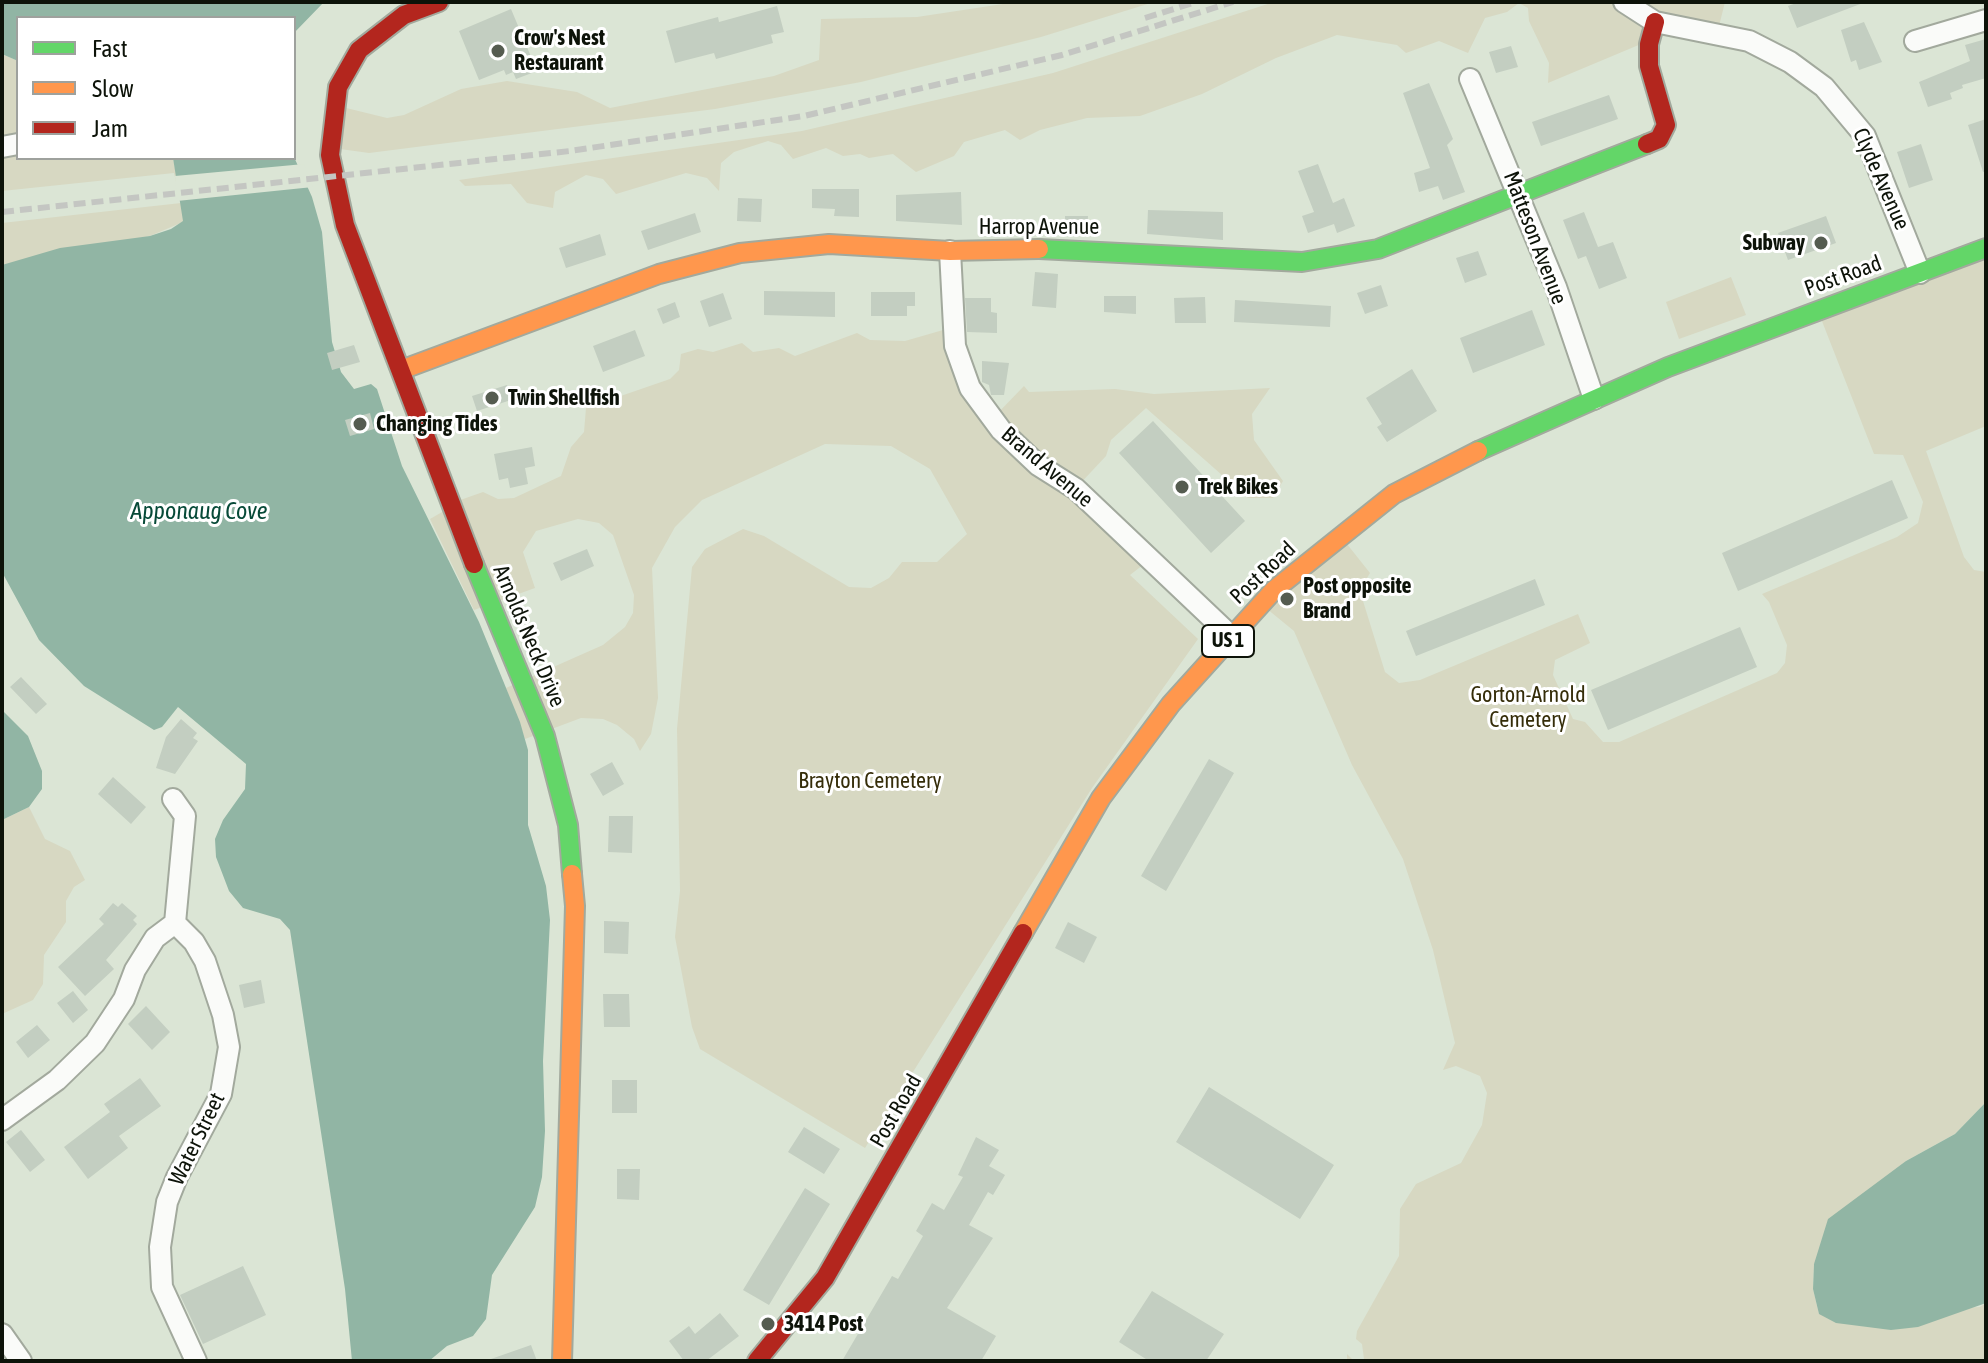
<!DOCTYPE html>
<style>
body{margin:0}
#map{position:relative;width:1988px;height:1363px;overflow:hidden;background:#dbe5d5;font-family:"Asap Condensed",sans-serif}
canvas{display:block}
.frame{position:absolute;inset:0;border:4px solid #0d1309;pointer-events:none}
.legend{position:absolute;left:16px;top:16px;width:280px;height:144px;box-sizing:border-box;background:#fff;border:2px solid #9ea19d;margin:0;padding:10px 14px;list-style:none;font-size:24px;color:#0d1309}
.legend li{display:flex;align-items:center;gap:16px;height:40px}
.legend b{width:40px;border:2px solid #9ea19d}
</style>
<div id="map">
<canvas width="1988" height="1363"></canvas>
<div class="frame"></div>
<ul class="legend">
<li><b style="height:10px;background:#63d668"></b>Fast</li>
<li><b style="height:10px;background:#ff974d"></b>Slow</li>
<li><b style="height:10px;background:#b3261e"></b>Jam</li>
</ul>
</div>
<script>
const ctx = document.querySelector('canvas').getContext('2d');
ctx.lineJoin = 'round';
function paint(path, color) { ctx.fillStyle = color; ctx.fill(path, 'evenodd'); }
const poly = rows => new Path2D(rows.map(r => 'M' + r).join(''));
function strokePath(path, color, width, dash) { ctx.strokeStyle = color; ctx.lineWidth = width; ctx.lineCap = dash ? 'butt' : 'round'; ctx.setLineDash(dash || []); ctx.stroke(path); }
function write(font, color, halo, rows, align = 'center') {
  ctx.font = font + ' "Asap Condensed",sans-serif'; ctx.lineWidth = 6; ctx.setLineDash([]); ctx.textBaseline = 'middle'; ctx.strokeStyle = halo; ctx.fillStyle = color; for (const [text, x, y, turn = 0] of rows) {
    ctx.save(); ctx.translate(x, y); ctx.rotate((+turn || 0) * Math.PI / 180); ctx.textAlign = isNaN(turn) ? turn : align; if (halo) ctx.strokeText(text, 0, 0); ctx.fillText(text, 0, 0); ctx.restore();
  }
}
paint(poly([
 [1016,2,1154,2,1041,37,861,82,715,109,369,153,333,148,334,105,387,118,404,115,461,89,507,81,577,92,610,108,774,76,819,60,821,19,917,17],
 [1274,2,1725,2,1718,30,1653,23,1641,44,1548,83,1549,63,1529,21,1528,8,1519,3,1507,12,1485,18,1468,53,1439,41,1406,53,1397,45,1337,35,1276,58,1202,94,1140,116,1087,118,1040,130,1020,140,1005,130,964,142,954,156,916,172,893,154,869,158,860,154,843,156,826,148,793,159,781,145,768,141,734,152,721,163,719,191,707,178,686,173,616,194,603,179,586,175,555,192,553,208,527,203,511,184,465,186,459,180,802,131,1053,73],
 [2,54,18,61,18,158,173,158,183,209,183,222,150,236,2,265,2,223,181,203,174,173,2,191],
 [1986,243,1986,426,1926,451,1964,557,1974,570,1986,572,1986,1102,1955,1134,1906,1161,1814,1264,1813,1289,1819,1314,1980,1307,1986,1303,1986,1361,1347,1361,1347,1354,1353,1360,1364,1359,1362,1344,1356,1339,1357,1331,1399,1256,1400,1209,1416,1184,1461,1163,1482,1125,1487,1093,1480,1076,1456,1066,1443,1070,1455,1043,1433,950,1403,859,1352,765,1294,631,1261,604,1343,539,1370,573,1361,588,1363,601,1385,672,1399,683,1420,680,1578,614,1590,643,1555,660,1553,675,1573,719,1585,722,1603,742,1619,742,1777,673,1785,663,1787,645,1769,602,1762,594,1897,537,1918,523,1923,502,1903,455,1874,454,1818,311],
 [1731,277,1746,315,1679,339,1666,302],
 [950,328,993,418,1024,386,1029,392,1115,389,1154,394,1270,388,1252,414,1254,440,1283,481,1273,498,1248,498,1146,408,1111,440,1106,456,1076,488,1148,561,1130,575,1198,639,1092,788,865,1148,700,1049,692,1027,675,937,680,891,677,729,692,567,705,549,743,529,764,536,849,587,871,588,889,578,902,562,937,562,967,534,930,469,891,446,825,444,702,500,675,527,652,568,658,698,651,734,640,751,634,739,617,725,603,719,581,718,525,739,506,688,603,645,625,627,633,613,634,595,613,535,599,523,578,519,536,531,523,552,535,588,474,610,430,519,449,508,449,504,483,492,498,499,514,498,561,476,571,447,584,432,586,408,670,379,679,370,681,354,698,349,713,352,742,343,753,352,779,348,795,356,857,333,870,340,905,341],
 [29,807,45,839,70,851,85,880,74,887,66,901,66,922,44,955,43,984,33,1000,2,1014,2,820]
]), '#d7d8c2');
paint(poly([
 [2,2,324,2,294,33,294,18,18,18,18,61,2,54],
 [294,157,312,197,322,232,332,342,341,372,354,389,371,384,377,389,402,466,479,622,520,722,528,750,528,825,546,886,550,920,543,1061,545,1131,542,1177,535,1207,492,1275,486,1319,473,1336,447,1346,429,1361,352,1361,345,1289,290,930,280,919,243,908,229,891,216,857,215,839,223,820,245,789,246,764,178,707,162,727,154,730,84,686,39,640,2,572,2,265,60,248,150,236,171,229,183,221,173,158],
 [2,710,28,736,42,771,42,789,29,807,2,820],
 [1986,1102,1986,1303,1918,1327,1891,1330,1836,1323,1819,1314,1813,1289,1814,1264,1828,1219,1906,1161,1955,1134]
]), '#91b5a4');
paint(poly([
 [304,164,313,187,177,201,175,176]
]), '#dbe5d5');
paint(poly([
 [1799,2,1862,2,1863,3,1797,28,1788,6],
 [777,6,784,32,771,35,773,43,716,59,714,53,675,63,666,31,718,17,719,22],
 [511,9,537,71,516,79,513,72,506,75,504,70,479,80,459,31],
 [1864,22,1882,62,1859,70,1856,60,1851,62,1841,30],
 [1986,39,1986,78,1962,85,1963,88,1950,93,1952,99,1928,107,1919,82,1970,61,1965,45],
 [1511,46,1518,67,1496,73,1489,52],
 [1429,83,1453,139,1447,145,1465,192,1443,200,1438,186,1419,192,1414,173,1430,168,1403,93],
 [1609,95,1618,119,1541,146,1532,122],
 [1986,119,1986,171,1983,172,1968,125],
 [1921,144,1933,180,1909,188,1897,152],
 [1318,164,1333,203,1344,198,1355,226,1337,233,1334,224,1308,233,1302,216,1314,212,1298,171],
 [812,189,859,189,859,217,834,216,835,209,812,208],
 [961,192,962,225,896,221,896,195],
 [738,198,762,199,761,222,737,221],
 [1148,210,1223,212,1223,240,1147,234],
 [1584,212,1598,247,1613,242,1627,278,1599,289,1586,256,1578,259,1563,220],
 [695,213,701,232,648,250,641,231],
 [1065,216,1088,216,1087,232,1065,231],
 [1826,216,1836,243,1788,260,1778,233],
 [600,234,606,255,566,268,559,248],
 [1478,251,1487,275,1465,283,1456,258],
 [1035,272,1058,274,1056,308,1032,306],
 [1381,285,1388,306,1365,314,1357,293],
 [764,291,835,292,835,317,764,315],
 [871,292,915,292,915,306,907,306,907,316,871,316],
 [723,293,732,319,709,327,700,301],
 [1104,296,1136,296,1136,314,1104,312],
 [1205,297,1206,323,1175,323,1174,298],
 [965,298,991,298,991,312,997,313,997,333,967,332],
 [1235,300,1331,306,1330,327,1234,322],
 [675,302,680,317,663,324,657,309],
 [1532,310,1545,345,1473,373,1460,338],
 [635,330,645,356,603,372,593,346],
 [354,345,360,362,332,370,327,353],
 [982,361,1009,363,1004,395,991,395,989,385,982,382],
 [1412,369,1437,411,1387,442,1377,427,1382,424,1366,398],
 [507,385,511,400,477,411,472,396],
 [370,413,374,429,350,436,345,420],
 [1153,421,1245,521,1211,553,1119,453],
 [532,447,535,466,525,468,528,484,510,488,508,478,499,480,494,454],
 [1892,480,1908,518,1738,591,1722,553],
 [587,549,594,566,561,581,553,563],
 [1535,579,1545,605,1416,656,1406,631],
 [1740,627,1757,667,1608,730,1591,690],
 [21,677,47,704,36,714,10,687],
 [181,719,197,733,193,738,198,741,175,774,156,768,166,737],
 [1209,759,1234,773,1166,891,1141,876],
 [612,762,624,784,603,796,590,774],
 [113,777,146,807,131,824,98,794],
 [609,816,633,816,632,853,608,852],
 [113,903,118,907,122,903,137,916,133,920,137,924,106,960,114,969,85,996,58,967,104,924,99,919],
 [604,921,629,922,628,954,604,953],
 [1068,922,1097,937,1084,963,1055,948],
 [261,980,265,1003,244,1008,239,985],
 [73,991,88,1010,73,1023,57,1003],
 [603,994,629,994,630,1027,604,1027],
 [146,1006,170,1032,152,1050,128,1024],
 [37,1025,50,1040,28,1058,16,1042],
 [140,1078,161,1106,119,1136,128,1148,88,1179,64,1147,110,1112,104,1104],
 [612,1080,637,1080,637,1113,612,1113],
 [1209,1087,1334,1165,1300,1219,1176,1142],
 [804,1127,840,1149,824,1174,788,1152],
 [21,1130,45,1160,30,1172,6,1142],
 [976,1137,999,1150,989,1166,1005,1175,993,1195,988,1192,969,1225,993,1238,947,1308,996,1336,981,1361,842,1361,892,1276,898,1279,923,1236,916,1231,932,1203,944,1210,963,1177,958,1175],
 [617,1169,640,1169,639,1200,617,1199],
 [805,1188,830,1204,769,1305,743,1290],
 [243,1266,266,1315,203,1344,180,1295],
 [1152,1291,1224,1334,1206,1361,1149,1361,1119,1342],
 [720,1313,739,1336,706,1361,684,1361,669,1341,689,1326,695,1334],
 [531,1345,537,1361,491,1361,491,1359]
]), '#c3cec1');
const street = poly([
 [1624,2,1655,22,1749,41,1790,62,1824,87,1865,136,1920,273],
 [1915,41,1986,20],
 [1470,79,1556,287,1594,399],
 [2,147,18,144],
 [950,251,955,346,970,388,1001,430,1038,465,1076,489,1232,637],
 [175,923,194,942,205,961,223,1015,229,1047,221,1094,177,1177,167,1202,160,1247,162,1287,196,1361],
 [2,1120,57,1080,95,1043,124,999,135,970,155,938,175,923,185,816,173,799],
 [2,1334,21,1361]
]);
const fast = poly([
 [1039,249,1302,262,1378,249,1647,144],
 [1478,451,1668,367,1986,248],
 [474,564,545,736,568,825,572,874]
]);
const slow = poly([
 [401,370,659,274,740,253,829,244,950,251,1039,249],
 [1023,933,1101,798,1171,704,1274,590,1394,494,1478,451],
 [562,1361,575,906,572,874]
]);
const jam = poly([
 [439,2,404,15,359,50,338,87,330,155,345,225,474,564],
 [1647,144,1659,139,1666,125,1649,66,1649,44,1655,22],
 [757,1361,825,1278,1023,933]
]);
strokePath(street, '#a2a99d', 24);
strokePath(fast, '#a2a99d', 22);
strokePath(slow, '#a2a99d', 22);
strokePath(jam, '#a2a99d', 22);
strokePath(street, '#fafbf9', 20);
strokePath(fast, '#63d668', 18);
strokePath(slow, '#ff974d', 18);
strokePath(jam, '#b3261e', 18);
strokePath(poly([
 [1145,18,1196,2],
 [2,212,570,151,804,116,1062,55,1233,2]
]), '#c4c6c2', 6, [12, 6]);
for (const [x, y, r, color] of [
 [498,51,8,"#555c50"],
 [1821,243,8,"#555c50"],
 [492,398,8,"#555c50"],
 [360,424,8,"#555c50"],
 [1182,487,8,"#555c50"],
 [1287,599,8,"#555c50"],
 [768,1324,8,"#555c50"]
]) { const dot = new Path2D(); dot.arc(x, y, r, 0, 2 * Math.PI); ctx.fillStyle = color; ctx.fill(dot); strokePath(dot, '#fff', 3); }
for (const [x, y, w] of [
 [1228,641,52]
]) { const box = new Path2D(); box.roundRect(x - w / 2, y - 16, w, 32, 6); ctx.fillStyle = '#fff'; ctx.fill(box); strokePath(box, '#0d1309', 2); }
write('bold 20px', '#0d1309', null, [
 ["US 1",1228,641]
]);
write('bold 22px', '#0d1309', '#fff', [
 ["Crow's Nest",514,38],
 ["Restaurant",514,63],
 ["Subway",1805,243,"right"],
 ["Twin Shellfish",508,398],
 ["Changing Tides",376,424],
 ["Trek Bikes",1198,487],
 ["Post opposite",1303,586],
 ["Brand",1303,611],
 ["3414 Post",784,1324]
], 'left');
write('22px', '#0d1309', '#fff', [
 ["Clyde Avenue",1881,179,66],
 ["Harrop Avenue",1039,227],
 ["Matteson Avenue",1535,238,69],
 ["Post Road",1843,276,-20],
 ["Brand Avenue",1047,467,40],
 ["Post Road",1263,573,-43],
 ["Arnolds Neck Drive",529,636,67],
 ["Post Road",896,1111,-60],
 ["Water Street",197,1139,-64]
]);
write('22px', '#352d09', '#fff', [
 ["Gorton-Arnold",1528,695],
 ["Cemetery",1528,720],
 ["Brayton Cemetery",870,781]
]);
write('italic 24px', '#074a38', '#fff', [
 ["Apponaug Cove",199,511]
]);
</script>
